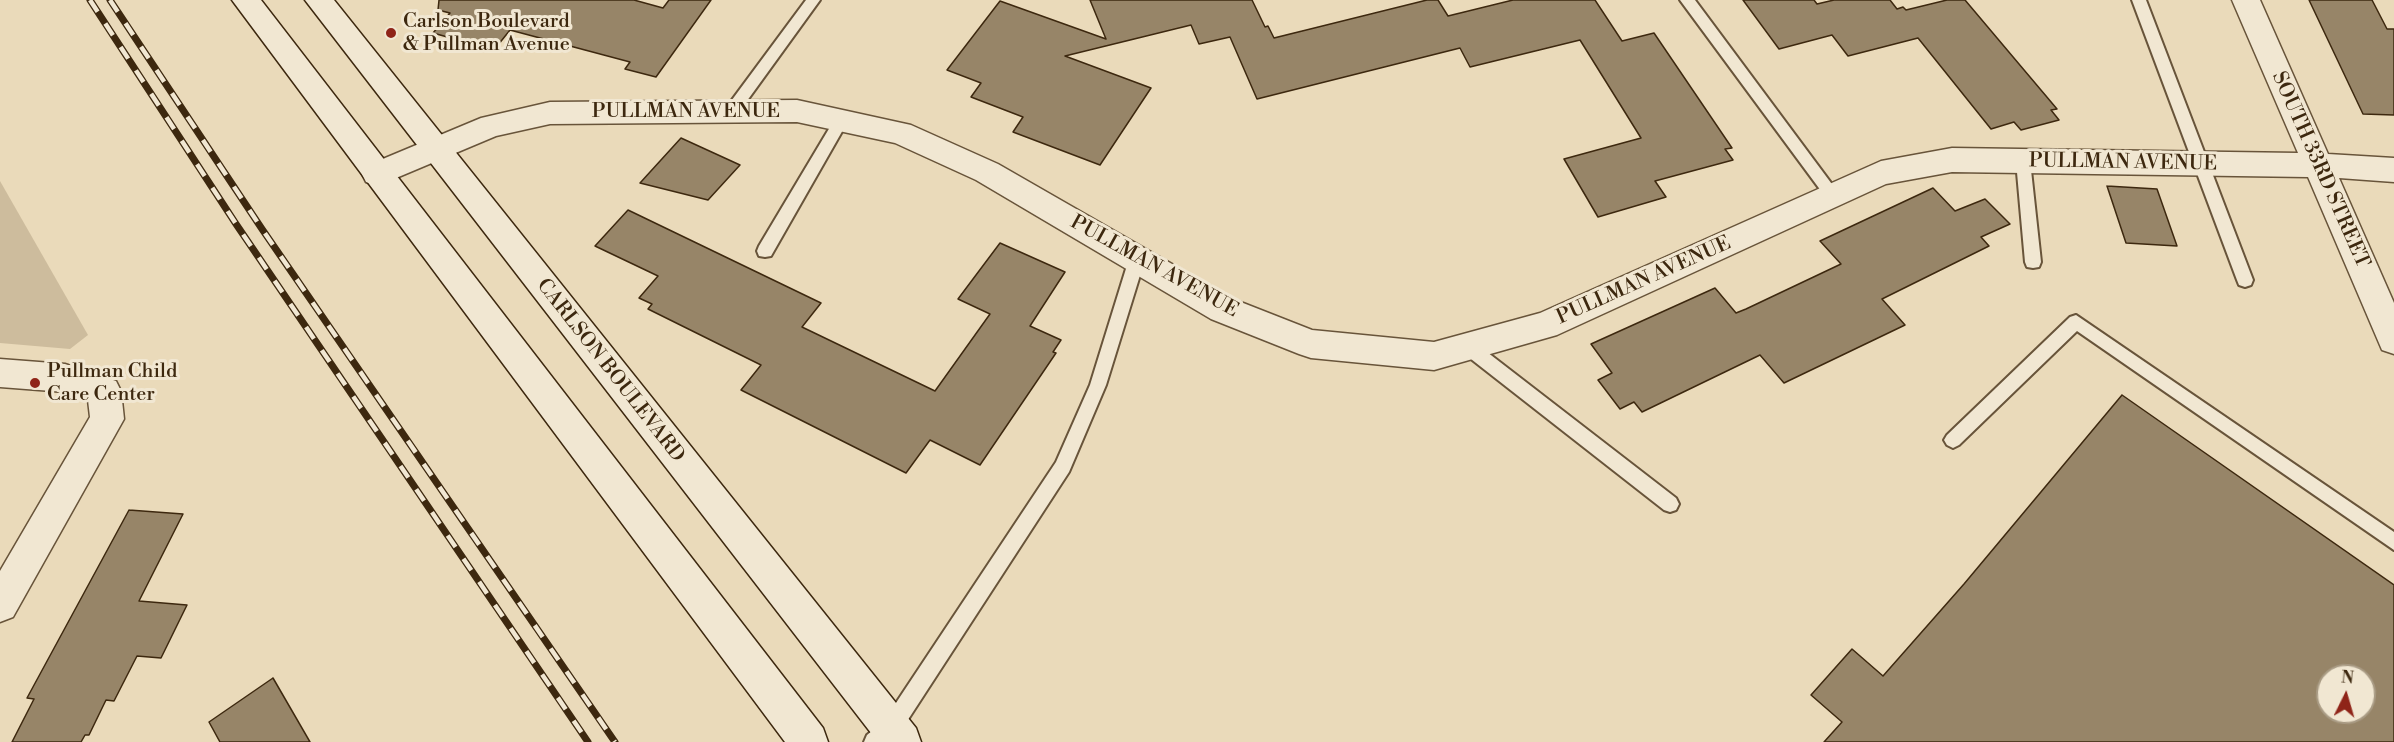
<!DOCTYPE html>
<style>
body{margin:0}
#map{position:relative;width:2394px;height:742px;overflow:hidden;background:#eadaba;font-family:"Libre Bodoni",serif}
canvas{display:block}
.north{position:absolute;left:2316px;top:664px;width:60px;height:60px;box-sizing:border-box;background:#f1e7d2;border:2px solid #a99b84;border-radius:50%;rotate:5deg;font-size:16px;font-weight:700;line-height:24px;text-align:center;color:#3d280f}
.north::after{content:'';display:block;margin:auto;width:21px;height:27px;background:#8f2418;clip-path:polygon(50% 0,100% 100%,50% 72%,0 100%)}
</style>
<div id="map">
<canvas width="2394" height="742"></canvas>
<div class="north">N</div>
</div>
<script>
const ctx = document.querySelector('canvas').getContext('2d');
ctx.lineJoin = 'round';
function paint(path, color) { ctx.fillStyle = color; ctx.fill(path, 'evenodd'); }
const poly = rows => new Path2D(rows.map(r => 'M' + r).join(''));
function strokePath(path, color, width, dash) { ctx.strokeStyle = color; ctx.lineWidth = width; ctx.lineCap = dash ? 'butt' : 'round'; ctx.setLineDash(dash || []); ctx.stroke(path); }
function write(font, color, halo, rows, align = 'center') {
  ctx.font = font + ' "Libre Bodoni",serif'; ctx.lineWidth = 6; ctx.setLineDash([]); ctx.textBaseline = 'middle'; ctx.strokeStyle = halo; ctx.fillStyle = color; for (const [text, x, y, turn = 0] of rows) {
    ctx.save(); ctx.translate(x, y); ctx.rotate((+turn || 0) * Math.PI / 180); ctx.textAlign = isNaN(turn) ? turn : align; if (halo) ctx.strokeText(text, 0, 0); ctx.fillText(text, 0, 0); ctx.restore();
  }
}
paint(poly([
 [0,181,88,335,70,349,0,343]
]), '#cdbc9d');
const building = poly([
 [439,0,634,0,663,8,669,0,711,0,656,77,625,69,630,62,510,30,494,50,433,33,450,13,438,10,439,0],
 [1090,0,1252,0,1265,27,1268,26,1274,38,1427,0,1438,0,1448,16,1513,0,1595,0,1622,41,1654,33,1732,148,1725,149,1733,160,1655,181,1666,197,1598,217,1564,159,1641,138,1580,40,1470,67,1460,48,1257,99,1230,37,1199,44,1191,25,1065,56,1151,88,1100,165,1013,132,1023,117,971,97,981,83,947,70,1000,1,1106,39,1090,0],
 [1743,0,1814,0,1817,4,1834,0,1890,0,1897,9,1903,7,1906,10,1947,0,1965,0,2057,109,2051,110,2059,120,2021,130,2014,122,1991,129,1918,38,1848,56,1832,35,1779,49,1743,0],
 [2309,0,2372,0,2387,29,2394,29,2394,115,2363,114,2309,0],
 [681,138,740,165,708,200,640,183,681,138],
 [2107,186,2157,189,2177,246,2126,243,2107,186],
 [1933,188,1955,211,1985,199,2010,224,1981,237,1989,246,1882,299,1905,325,1784,383,1760,355,1642,412,1634,402,1620,409,1598,380,1612,373,1591,344,1715,288,1736,313,1746,309,1841,264,1820,241,1933,188],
 [628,210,821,303,802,327,935,391,990,314,958,299,1000,243,1065,272,1030,326,1061,340,1053,352,1056,353,980,465,930,440,906,473,741,390,761,365,648,309,652,304,639,298,658,276,595,246,628,210],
 [2122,395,2394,585,2394,742,1824,742,1842,722,1811,695,1852,649,1883,676,1964,584,2122,395],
 [2328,676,2364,676,2364,712,2328,712,2328,676],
 [129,510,183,514,139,601,187,605,161,658,137,656,114,701,106,700,89,735,85,735,81,742,12,742,34,699,27,698,129,510],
 [273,678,310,742,220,742,209,722,273,678]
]);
paint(building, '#978568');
strokePath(building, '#3d280f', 1.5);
const service = poly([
 [806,0,820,0,736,116,726,116,724,112,726,108,806,0],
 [1680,0,1695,0,1837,191,1840,195,1837,199,1827,199,1680,0],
 [2132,0,2146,0,2253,280,2251,285,2245,287,2239,285,2237,280,2132,0],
 [841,115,846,117,848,121,771,256,765,257,759,256,757,251,759,246,836,117,841,115],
 [2023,155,2028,157,2030,161,2041,262,2039,267,2033,268,2027,267,2025,262,2016,161,2018,157,2023,155],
 [1137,253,1143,254,1145,259,1106,385,1069,472,898,735,889,742,864,742,867,735,884,721,1056,462,1090,385,1129,259,1131,254,1137,253],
 [2076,315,2394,532,2394,550,2077,331,1959,445,1953,448,1947,445,1944,440,1947,435,2070,317,2076,315],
 [1468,340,1474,342,1676,498,1679,504,1676,510,1670,512,1664,510,1462,352,1460,347,1462,342,1468,340]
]);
const minor = poly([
 [2232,0,2260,0,2328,154,2394,158,2394,182,2339,178,2394,303,2394,354,2382,350,2308,177,1952,172,1886,184,1557,335,1434,370,1311,358,1299,354,1211,319,976,180,895,143,797,122,550,124,496,136,377,186,366,182,362,174,366,166,481,118,550,102,797,100,911,125,998,164,1233,299,1312,330,1434,342,1540,313,1881,161,1952,148,2298,153,2232,0],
 [0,359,65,364,116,381,121,391,124,419,13,617,0,622,0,571,90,417,88,400,65,392,0,387,0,359]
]);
const secondary = poly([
 [232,0,261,0,823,728,828,742,785,742,232,0],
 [305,0,334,0,916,728,921,742,878,742,305,0]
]);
strokePath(service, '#68543a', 4);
strokePath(minor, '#68543a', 3);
strokePath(secondary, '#3d280f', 3);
paint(service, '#f1e7d2');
paint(minor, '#f1e7d2');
paint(secondary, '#f1e7d2');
const rail = poly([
 [90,0,236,224,588,742],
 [110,0,262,229,615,742]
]);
strokePath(rail, '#3d280f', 7);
strokePath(rail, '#f1e7d2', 4.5, [14]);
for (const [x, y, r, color] of [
 [391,33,6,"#8f2418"],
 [35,383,6,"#8f2418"]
]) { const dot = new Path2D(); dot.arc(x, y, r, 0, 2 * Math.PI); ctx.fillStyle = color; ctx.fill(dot); strokePath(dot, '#f1e7d2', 2); }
write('20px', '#3d280f', '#f1e7d2', [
 ["Carlson Boulevard",403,22],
 ["& Pullman Avenue",403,45],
 ["Pullman Child",47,372],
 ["Care Center",47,395]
], 'left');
write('20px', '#3d280f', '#f1e7d2', [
 ["PULLMAN AVENUE",686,112],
 ["PULLMAN AVENUE",2123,163,1],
 ["SOUTH 33RD STREET",2320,170,66],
 ["PULLMAN AVENUE",1154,267,29],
 ["PULLMAN AVENUE",1644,281,-24],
 ["CARLSON BOULEVARD",610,371,52]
]);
</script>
